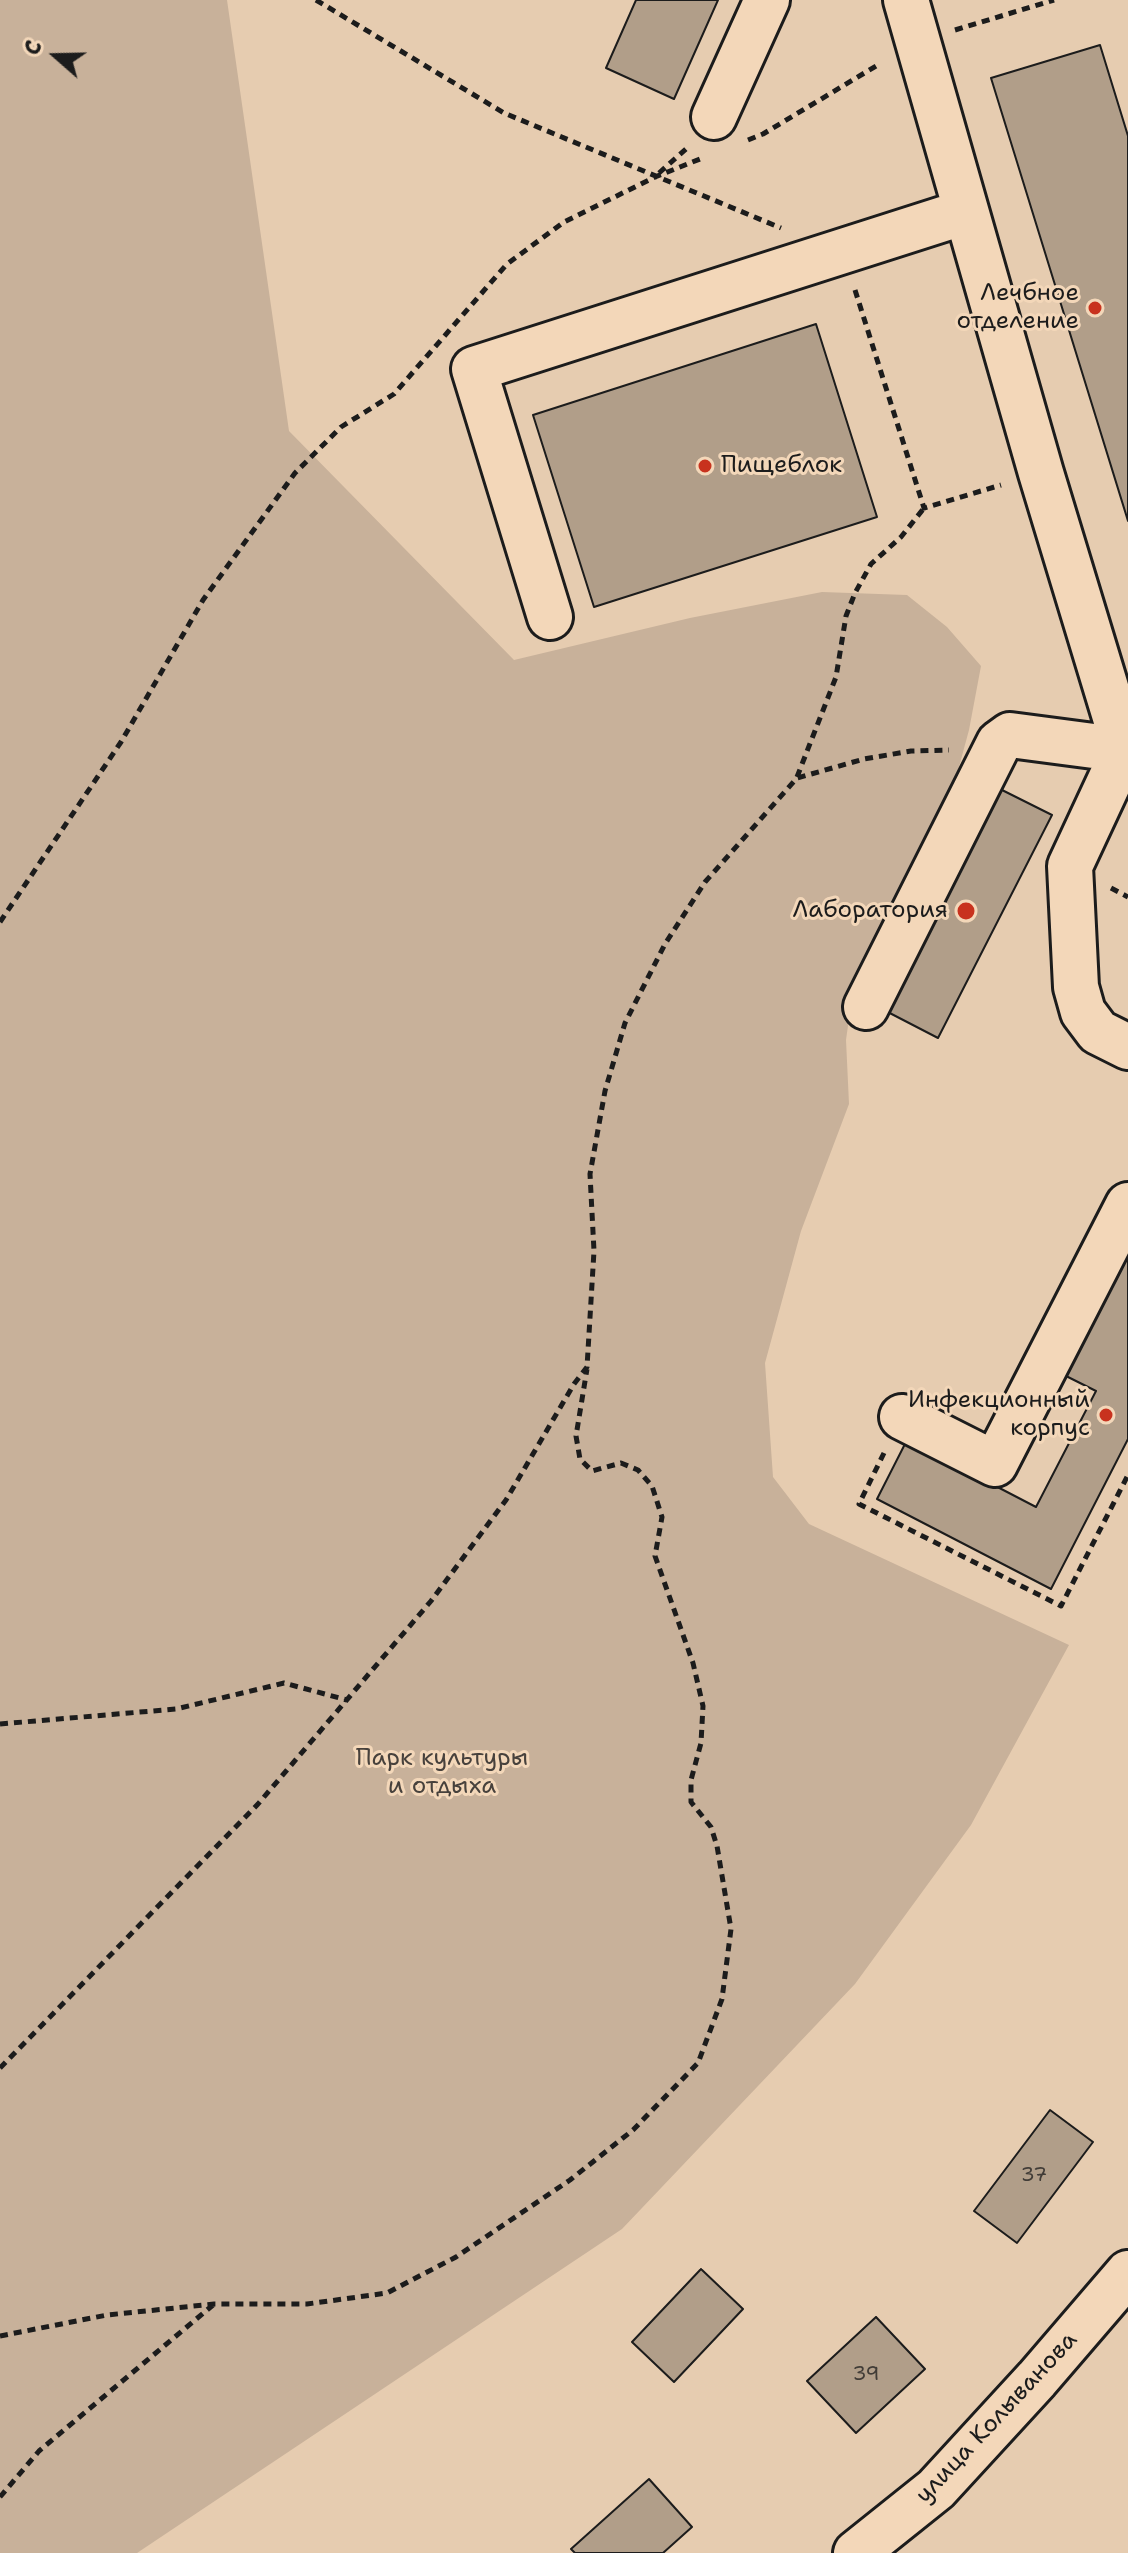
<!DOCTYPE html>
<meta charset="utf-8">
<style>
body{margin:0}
#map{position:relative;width:1128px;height:2553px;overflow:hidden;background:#e6ccb0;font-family:"Shantell Sans",sans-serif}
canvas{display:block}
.north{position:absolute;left:16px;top:16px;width:80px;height:80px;-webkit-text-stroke:6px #f3d7b9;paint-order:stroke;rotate:290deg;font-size:22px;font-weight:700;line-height:32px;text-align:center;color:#1c1c1c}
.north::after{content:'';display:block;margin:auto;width:28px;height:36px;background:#1c1c1c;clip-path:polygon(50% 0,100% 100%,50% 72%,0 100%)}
</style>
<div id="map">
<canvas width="1128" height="2553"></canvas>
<div class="north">С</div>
</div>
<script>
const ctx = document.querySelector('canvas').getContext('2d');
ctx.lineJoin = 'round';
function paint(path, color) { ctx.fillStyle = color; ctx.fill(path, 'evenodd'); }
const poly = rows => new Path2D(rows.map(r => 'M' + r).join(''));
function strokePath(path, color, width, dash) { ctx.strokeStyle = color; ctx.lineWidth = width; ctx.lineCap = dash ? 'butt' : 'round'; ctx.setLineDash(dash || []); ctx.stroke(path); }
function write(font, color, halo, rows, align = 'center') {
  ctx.font = font + ' "Shantell Sans",sans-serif'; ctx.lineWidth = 6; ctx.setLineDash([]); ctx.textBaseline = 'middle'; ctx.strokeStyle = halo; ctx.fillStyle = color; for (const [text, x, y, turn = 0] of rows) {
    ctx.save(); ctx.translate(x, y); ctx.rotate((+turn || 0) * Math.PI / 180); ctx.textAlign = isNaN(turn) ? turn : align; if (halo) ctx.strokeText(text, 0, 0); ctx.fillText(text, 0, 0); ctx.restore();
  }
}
paint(poly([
 [0,0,227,0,289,431,514,660,690,618,822,592,907,595,947,627,981,666,969,730,950,800,853,990,846,1040,849,1104,801,1231,765,1363,773,1477,809,1524,1069,1645,971,1825,855,1984,622,2229,137,2553,0,2553]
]), '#c8b19a');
const building = poly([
 [636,0,718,0,674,99,606,68,636,0],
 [1100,45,1128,136,1128,521,991,78,1100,45],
 [816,324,877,517,594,607,533,415,816,324],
 [994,786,1052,815,938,1038,880,1008,994,786],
 [1128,1256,1128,1439,1051,1589,877,1499,907,1440,1036,1507,1096,1391,1066,1376,1128,1256],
 [1050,2110,1093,2142,1017,2243,974,2211,1050,2110],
 [701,2269,743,2309,674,2382,632,2342,701,2269],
 [876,2317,925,2369,856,2433,807,2381,876,2317],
 [649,2479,692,2527,663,2553,575,2553,571,2549,649,2479]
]);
paint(building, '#b19e89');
strokePath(building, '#1c1c1c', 2);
const minor = poly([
 [906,0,1041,473,1128,760],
 [714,117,767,0],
 [550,617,474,369,965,212],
 [866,1007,999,743,1010,735,1124,750,1070,866,1076,987,1083,1012,1098,1032,1128,1047],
 [902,1417,995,1464,1128,1205],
 [856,2553,936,2489,1037,2379,1128,2273]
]);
strokePath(minor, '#1c1c1c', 50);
strokePath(poly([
 [316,0,504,113,781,228],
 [955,30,1054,0],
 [748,140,763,134,881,63],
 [659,173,687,148],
 [855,290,924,508,1001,485],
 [797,777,836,677,846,616,855,593,871,564,901,537,924,508],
 [1111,888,1128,897],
 [0,922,121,742,203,600,295,473,341,427,394,394,507,264,564,222,655,177,705,157],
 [884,1453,859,1504,1061,1606,1128,1475],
 [0,1724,176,1709,284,1683,347,1700],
 [0,2068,258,1804,431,1601,506,1500,574,1384,587,1367,594,1251,590,1174,605,1091,625,1023,665,944,705,882,797,778,864,759,911,751,949,750],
 [0,2336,107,2315,214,2304,307,2304,387,2293,456,2257,570,2180,633,2130,698,2063,722,1999,731,1929,717,1846,711,1827,691,1802,691,1780,701,1743,703,1706,693,1663,655,1556,662,1517,652,1486,638,1470,621,1463,592,1471,580,1459,576,1436,587,1369],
 [0,2497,39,2451,213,2305]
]), '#1c1c1c', 5, [8, 6]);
strokePath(minor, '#f3d7b9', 44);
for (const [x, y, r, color] of [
 [1095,308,8,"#c8321e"],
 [705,466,8,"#c8321e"],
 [966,911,10,"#c8321e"],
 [1106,1415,8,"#c8321e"]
]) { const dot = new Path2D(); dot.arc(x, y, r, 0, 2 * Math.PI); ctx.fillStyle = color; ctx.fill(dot); strokePath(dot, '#f3d7b9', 3); }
write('20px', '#413c37', null, [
 ["37",1034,2176],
 ["39",866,2375]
]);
write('24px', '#1c1c1c', '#f3d7b9', [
 ["Лечбное",1079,294],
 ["отделение",1079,322],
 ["Пищеблок",721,466,"left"],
 ["Лаборатория",948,911],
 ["Инфекционный",1090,1401],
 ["корпус",1090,1429]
], 'right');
write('24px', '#47413c', '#f3d7b9', [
 ["Парк культуры",442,1759],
 ["и отдыха",442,1787]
]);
write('24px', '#1c1c1c', '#f3d7b9', [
 ["улица Колыванова",997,2418,-47]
]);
</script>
